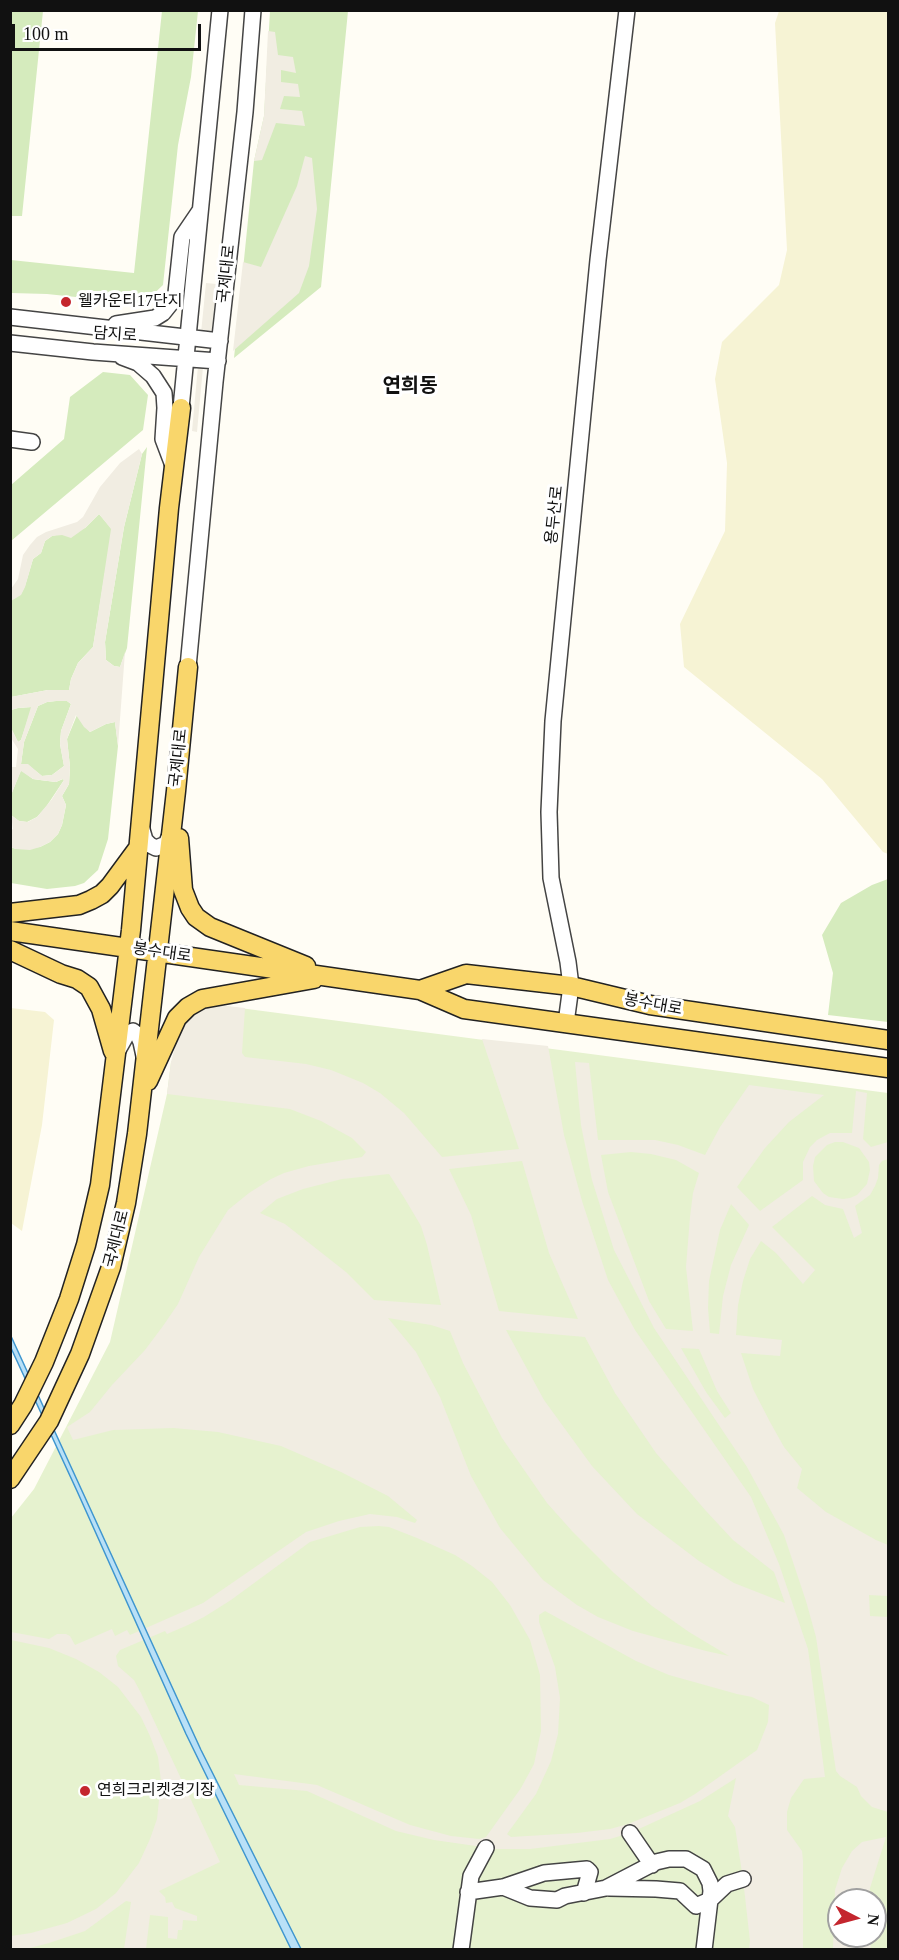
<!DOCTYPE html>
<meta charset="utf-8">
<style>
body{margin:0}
#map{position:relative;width:899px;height:1960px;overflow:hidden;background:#fffdf5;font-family:"Times New Roman",serif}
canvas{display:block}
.frame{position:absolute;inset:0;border:12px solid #111;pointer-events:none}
.north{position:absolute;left:827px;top:1888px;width:60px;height:60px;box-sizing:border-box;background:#fff;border:2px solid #a0a0a0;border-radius:50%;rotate:96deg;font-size:16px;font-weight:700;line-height:24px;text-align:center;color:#111}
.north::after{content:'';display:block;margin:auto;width:21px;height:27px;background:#c4262e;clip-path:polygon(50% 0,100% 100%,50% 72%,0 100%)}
.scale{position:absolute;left:12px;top:24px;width:189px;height:27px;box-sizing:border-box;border:3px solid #111;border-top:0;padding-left:8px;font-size:18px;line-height:21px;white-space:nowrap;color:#111;-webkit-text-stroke:4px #fff;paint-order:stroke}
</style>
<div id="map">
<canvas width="899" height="1960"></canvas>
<div class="frame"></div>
<div class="north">N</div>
<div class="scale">100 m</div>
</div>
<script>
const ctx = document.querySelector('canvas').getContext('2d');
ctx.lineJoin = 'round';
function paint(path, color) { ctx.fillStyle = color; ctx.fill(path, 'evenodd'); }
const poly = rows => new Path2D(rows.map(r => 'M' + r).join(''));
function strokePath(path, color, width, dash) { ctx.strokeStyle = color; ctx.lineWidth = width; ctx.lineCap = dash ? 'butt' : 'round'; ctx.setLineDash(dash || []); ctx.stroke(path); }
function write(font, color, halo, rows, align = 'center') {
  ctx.font = font + ' "Times New Roman","Noto Sans KR",serif'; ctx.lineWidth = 6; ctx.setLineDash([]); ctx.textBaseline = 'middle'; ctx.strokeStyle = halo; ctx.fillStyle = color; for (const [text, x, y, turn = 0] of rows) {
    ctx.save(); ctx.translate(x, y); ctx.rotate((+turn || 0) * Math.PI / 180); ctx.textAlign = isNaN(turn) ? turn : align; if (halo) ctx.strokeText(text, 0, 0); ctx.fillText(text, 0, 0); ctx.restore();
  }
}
paint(poly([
 [779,11,888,11,888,854,883,852,822,779,684,667,680,624,725,531,727,463,715,379,722,342,779,285,787,250,775,23],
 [11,1008,45,1012,54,1020,42,1125,22,1231,11,1223]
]), '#f6f3d4');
paint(poly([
 [10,11,43,11,22,216,11,216],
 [162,11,198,11,191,77,178,145,163,285,143,304,47,294,11,293,11,260,134,273],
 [270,11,348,11,321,287,234,358,254,161,264,116],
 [103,372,130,375,148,395,143,430,11,541,11,485,64,439,70,397],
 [147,447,127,648,120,667,114,666,106,660,105,642,124,527,142,454],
 [99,514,112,529,93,647,78,663,71,679,69,690,48,690,11,697,10,601,21,594,25,586,33,559,41,553,45,541,52,536,85,528],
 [56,701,67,701,71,704,61,731,60,744,64,766,52,775,42,776,28,765,21,764,24,742,38,706,47,702],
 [32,707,21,740,18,742,11,728,11,710,18,708],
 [77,715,90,732,106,724,115,722,118,746,108,839,98,870,84,883,75,886,47,889,11,883,10,847,16,849,40,847,50,842,58,834,62,825,66,805,62,796,69,784,70,767,67,739],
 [21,770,33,779,40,780,56,782,63,779,64,780,46,807,37,817,27,822,19,821,11,815,11,795],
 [888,879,888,1022,828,1015,833,973,822,935,841,903,872,885]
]), '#d5ebbd');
paint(poly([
 [217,1005,888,1093,888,1949,11,1950,11,1518,34,1489,110,1342,167,1094,171,1062],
 [839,1900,875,1900,875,1936,839,1936]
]), '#e6f2cf');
paint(poly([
 [268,31,275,32,278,55,293,57,296,73,281,70,281,82,298,84,300,97,284,96,280,109,302,111,305,126,276,123,262,160,254,161,264,116],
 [305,156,312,158,317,209,309,266,299,293,233,351,243,262,261,267,297,186],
 [206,283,216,284,212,330,201,333],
 [198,366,203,367,197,432,192,431],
 [139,449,142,454,124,527,105,642,106,660,114,666,120,667,125,652,118,746,115,722,106,724,90,732,84,727,76,715,67,739,70,767,69,784,62,796,66,805,62,825,58,834,50,842,40,847,30,850,16,849,11,847,11,830,13,829,11,815,19,821,28,822,37,817,52,799,64,780,62,779,56,782,40,780,33,779,21,771,11,795,11,767,16,767,18,749,11,738,11,728,18,742,21,740,31,707,18,708,11,710,11,697,48,690,69,690,71,679,78,663,93,647,111,529,99,514,85,528,71,538,62,535,52,536,45,541,41,553,33,559,25,587,21,595,11,601,11,589,18,579,23,555,30,545,37,537,46,532,77,522,83,517,100,487,120,463],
 [56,701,67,701,71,704,61,731,60,744,64,766,52,775,42,776,28,764,21,764,24,742,38,706,47,702],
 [217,1005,245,1008,242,1053,245,1057,306,1064,331,1070,363,1083,380,1093,404,1113,442,1157,519,1149,482,1039,548,1046,564,1135,582,1201,608,1280,635,1330,751,1497,779,1564,808,1649,825,1777,804,1779,791,1798,787,1812,787,1830,802,1851,803,1861,803,1949,749,1949,750,1941,743,1879,735,1827,728,1816,736,1778,700,1801,630,1833,610,1839,530,1849,497,1849,434,1840,396,1831,307,1791,239,1785,234,1774,317,1785,410,1825,451,1836,479,1839,486,1837,521,1788,534,1764,541,1731,540,1675,530,1640,510,1605,492,1582,472,1566,455,1555,417,1538,389,1527,379,1526,360,1527,310,1542,231,1600,204,1617,188,1625,167,1634,165,1631,120,1650,116,1656,118,1666,134,1680,141,1693,220,1862,159,1891,165,1897,166,1903,172,1902,175,1908,197,1916,197,1921,183,1920,182,1930,178,1930,177,1939,168,1938,168,1917,150,1915,146,1949,124,1949,131,1902,126,1901,85,1931,49,1943,30,1948,11,1948,11,1936,31,1933,67,1923,96,1909,116,1893,139,1863,150,1839,157,1819,161,1781,158,1757,150,1736,141,1717,118,1687,99,1672,76,1659,49,1648,11,1640,11,1632,49,1639,57,1634,66,1634,70,1636,75,1645,112,1629,115,1636,127,1630,130,1635,203,1603,306,1532,339,1521,370,1514,397,1517,415,1523,417,1520,388,1496,341,1472,281,1446,218,1432,173,1428,113,1430,73,1440,67,1427,90,1412,112,1385,145,1350,163,1326,178,1304,199,1257,228,1210,249,1193,271,1179,284,1173,309,1166,362,1157,366,1152,352,1138,321,1121,290,1109,167,1094,171,1062,181,1025,189,1016,206,1007],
 [522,1161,549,1253,578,1319,499,1311,471,1215,449,1169],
 [389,1174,405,1199,421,1226,427,1245,441,1305,374,1300,346,1272,285,1224,260,1213,277,1199,303,1189,342,1179],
 [388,1318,431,1325,450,1331,463,1363,502,1438,547,1503,572,1531,614,1573,652,1606,689,1632,729,1656,706,1651,633,1631,598,1617,577,1605,543,1580,500,1528,471,1476,440,1397,416,1352],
 [506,1330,585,1337,615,1393,656,1453,706,1511,733,1540,774,1572,785,1603,734,1583,699,1561,637,1514,592,1466,544,1400],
 [545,1611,636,1661,669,1675,737,1694,752,1697,769,1705,768,1722,757,1750,695,1794,680,1803,628,1824,610,1829,577,1833,511,1837,507,1834,536,1794,551,1761,558,1734,560,1698,555,1667,539,1622,539,1615],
 [575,1062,589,1063,598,1140,655,1140,678,1145,705,1155,720,1127,749,1085,824,1095,789,1122,765,1148,737,1187,760,1211,803,1180,803,1162,810,1147,817,1140,830,1133,852,1133,856,1091,867,1093,863,1139,871,1147,888,1142,888,1159,882,1161,879,1165,878,1178,875,1186,870,1195,855,1206,862,1233,854,1238,843,1209,825,1205,812,1196,772,1227,815,1270,803,1284,776,1253,761,1241,750,1259,743,1281,738,1305,736,1335,782,1340,780,1356,741,1353,753,1389,770,1422,784,1447,802,1469,797,1488,826,1512,876,1540,888,1545,888,1596,869,1595,870,1616,888,1617,888,1812,872,1807,861,1796,857,1787,840,1776,836,1771,816,1637,806,1601,784,1535,747,1467,654,1328,614,1250,592,1180,581,1125],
 [835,1142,843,1142,859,1148,869,1162,870,1170,867,1184,857,1195,850,1198,843,1199,829,1197,823,1193,814,1181,813,1166,815,1157,827,1145],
 [631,1152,651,1154,676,1160,699,1173,693,1193,690,1217,686,1267,693,1331,666,1329,649,1301,608,1192,601,1155],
 [731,1204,749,1225,731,1265,723,1296,719,1334,710,1333,708,1308,709,1281,720,1230],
 [681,1348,699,1349,717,1391,731,1413,725,1418,706,1392],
 [886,1837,870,1888,869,1900,839,1900,839,1936,869,1936,871,1949,833,1949,835,1890,842,1868,852,1851,862,1842]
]), '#f1ede2');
const water = poly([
 [10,1334,201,1750,301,1949,291,1949,186,1734,77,1491,11,1348,10,1334]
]);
paint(water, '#b9e0f7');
strokePath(water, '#3f96cf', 1.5);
const minor = poly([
 [10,317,220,341],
 [116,324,155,318,163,313,171,303,176,293,182,237,199,212],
 [10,343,93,352,218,361],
 [122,357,138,363,153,376,164,393,165,408,163,439,174,468],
 [181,408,220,10],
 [10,439,32,442],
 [188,667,215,382,245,112,253,10],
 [141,826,145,840,150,845,156,848,166,844,171,833],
 [566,1023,571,986,568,962,551,878,549,812,553,721,598,260,627,10],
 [118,1050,127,1034,133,1031,138,1035,141,1042,144,1056],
 [630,1833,652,1865],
 [503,1887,530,1898,557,1900,565,1896,606,1888,656,1862,669,1859,686,1859,703,1869,710,1883,711,1891,704,1950],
 [609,1888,656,1889,680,1891,696,1906,710,1900,727,1884,743,1879],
 [468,1892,503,1887,544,1873,587,1869,590,1872,584,1893],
 [461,1950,471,1876,486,1848]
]);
const major = poly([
 [179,838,183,890,190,908,196,917,210,927,306,966],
 [10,913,79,905,91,900,102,894,110,886,138,848],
 [10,931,420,990,464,1009,888,1068],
 [10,950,61,974,77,979,89,987,101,1009,113,1051],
 [420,990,466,974,571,986,650,1005,888,1040],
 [148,1081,177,1018,188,1007,202,999,314,979],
 [10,1425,23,1405,44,1362,69,1299,86,1245,100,1185,131,930,169,508,181,408],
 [10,1479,49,1421,80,1354,111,1267,126,1203,137,1134,176,791,188,667]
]);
strokePath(minor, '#444', 18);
strokePath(major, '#222', 21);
strokePath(minor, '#fff', 15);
strokePath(major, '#f9d66b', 18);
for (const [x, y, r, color] of [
 [66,302,6,"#c4262e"],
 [85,1791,6,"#c4262e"]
]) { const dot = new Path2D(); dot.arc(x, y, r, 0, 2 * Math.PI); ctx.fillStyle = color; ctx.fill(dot); strokePath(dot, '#fff', 2); }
write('16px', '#111', '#fff', [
 ["국제대로",227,274,-84],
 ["담지로",115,335,4],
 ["용두산로",555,515,-84],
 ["국제대로",179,758,-84],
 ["봉수대로",162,953,8],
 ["봉수대로",653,1005,10],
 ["국제대로",117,1239,-76]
]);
write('16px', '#111', '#fff', [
 ["웰카운티17단지",78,302],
 ["연희크리켓경기장",97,1791]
], 'left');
write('bold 20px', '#111', '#fff', [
 ["연희동",410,387]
]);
</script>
